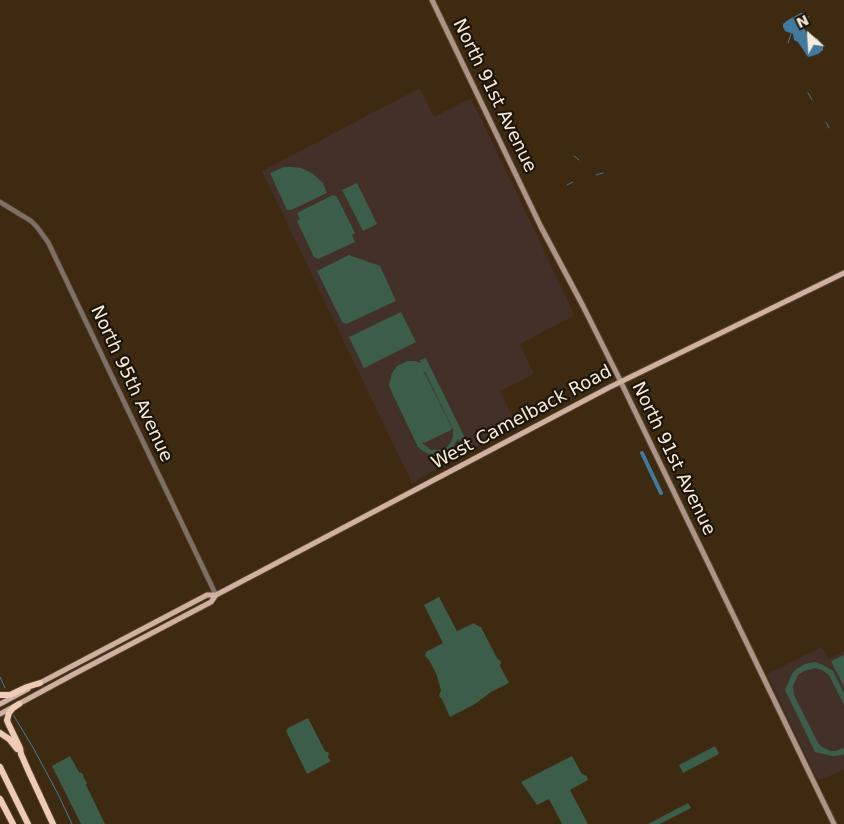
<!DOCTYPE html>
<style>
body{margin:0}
#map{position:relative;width:844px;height:824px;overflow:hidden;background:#3d2a10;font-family:"DejaVu Sans",sans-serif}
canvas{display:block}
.north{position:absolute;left:784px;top:10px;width:50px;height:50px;-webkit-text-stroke:4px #1d150a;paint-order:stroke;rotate:334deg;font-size:14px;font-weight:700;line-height:20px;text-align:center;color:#f6eadb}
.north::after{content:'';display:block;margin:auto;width:18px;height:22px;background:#f6eadb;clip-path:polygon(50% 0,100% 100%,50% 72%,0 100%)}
</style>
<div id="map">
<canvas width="844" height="824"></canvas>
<div class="north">N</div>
</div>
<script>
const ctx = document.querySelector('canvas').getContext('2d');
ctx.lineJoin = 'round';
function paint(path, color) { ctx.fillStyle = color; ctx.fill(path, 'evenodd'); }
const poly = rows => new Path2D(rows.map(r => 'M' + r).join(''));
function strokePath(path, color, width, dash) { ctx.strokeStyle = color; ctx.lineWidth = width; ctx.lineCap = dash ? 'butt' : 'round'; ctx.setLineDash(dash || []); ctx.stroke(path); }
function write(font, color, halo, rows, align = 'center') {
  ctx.font = font + ' "DejaVu Sans",sans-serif'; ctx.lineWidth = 4.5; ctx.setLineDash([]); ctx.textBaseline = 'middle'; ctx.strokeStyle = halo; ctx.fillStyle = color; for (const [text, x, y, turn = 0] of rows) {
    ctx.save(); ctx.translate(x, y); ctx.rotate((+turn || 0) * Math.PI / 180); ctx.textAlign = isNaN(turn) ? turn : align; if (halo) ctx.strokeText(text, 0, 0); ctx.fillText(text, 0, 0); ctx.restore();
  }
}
paint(poly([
 [420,88,434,117,471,98,570,305,574,316,520,344,534,374,500,391,515,423,509,429,412,483,262,171],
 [822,647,828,659,844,651,844,769,821,780,816,777,767,674]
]), '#433129');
paint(poly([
 [284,167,292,167,301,168,312,173,323,183,327,193,291,210,287,210,270,173],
 [357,183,377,224,363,231,342,190],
 [333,195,337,197,355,233,352,235,355,242,318,259,314,257,297,221,300,219,297,213],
 [349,255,380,266,396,301,346,324,342,322,317,271],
 [401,312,416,342,364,368,349,337],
 [426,358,465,438,459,441,458,439,452,448,441,455,429,454,423,451,418,447,392,393,389,385,392,373,397,366,408,361,415,361,421,363,420,360],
 [425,372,453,429,453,436,451,442,447,447,440,450,431,450,422,443,424,442,424,443,451,430,452,428,425,374,423,373],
 [439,597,457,631,474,623,476,625,481,627,497,658,501,662,500,666,509,683,491,692,475,704,450,717,442,699,439,696,441,690,436,673,429,660,425,656,426,652,443,643,424,605],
 [844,655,844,687,831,661],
 [815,662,823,665,833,671,844,693,844,705,829,675,822,670,815,668,804,671,798,675,793,686,794,695,818,743,822,747,831,751,835,751,844,748,844,754,843,755,832,756,815,752,785,690,791,676,795,670,805,664],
 [308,718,325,751,329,753,328,757,331,761,307,774,286,731,288,728],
 [715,746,719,754,683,773,679,765],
 [70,756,79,772,83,774,84,778,87,783,86,785,105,824,81,824,52,766],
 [572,756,582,774,587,776,588,780,570,790,588,824,562,824,549,799,537,805,521,782],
 [688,803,691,808,660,824,648,824]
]), '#3b5d4a');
paint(poly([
 [801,13,804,13,806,15,800,20,807,34,818,39,823,46,823,50,818,54,812,56,808,57,798,42,794,40,793,34,785,31,783,27,783,24,788,20]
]), '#417a9e');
strokePath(poly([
 [801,21,809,17],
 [788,43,791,34],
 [808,93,812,100],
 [826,122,829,128],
 [574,156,579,160],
 [596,175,603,173],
 [567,185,573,182],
 [0,677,5,688],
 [14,716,35,751,59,796,72,824]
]), '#417a9e', 1);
strokePath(poly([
 [642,453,661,493]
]), '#417a9e', 4);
const tertiary = poly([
 [0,202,31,221,37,227,48,242,216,595]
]);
const secondary = poly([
 [432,0,541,227,583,306,617,374,834,824]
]);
const primary = poly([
 [38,684,207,595,216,595],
 [0,704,28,689],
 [0,714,74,674,211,602,216,595,610,387,844,273]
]);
const motorway = poly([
 [0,695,10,695,27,687,40,683],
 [19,704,13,708,9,713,7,720,8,723,20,748,21,754,28,770,53,824],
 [0,733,9,739,17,749],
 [0,767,28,824],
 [0,799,13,824]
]);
strokePath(tertiary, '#57452c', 6);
strokePath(secondary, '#57452c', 7);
strokePath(primary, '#57452c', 7);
strokePath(motorway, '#57452c', 8);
strokePath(tertiary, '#7e7068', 4.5);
strokePath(secondary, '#ac9488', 5);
strokePath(primary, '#cfb0a1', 5);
strokePath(motorway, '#eecab7', 6);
write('18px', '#f6eadb', '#1d150a', [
 ["North 91st Avenue",494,96,64],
 ["North 95th Avenue",131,384,65],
 ["West Camelback Road",522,418,-28],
 ["North 91st Avenue",673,459,64]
]);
</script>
